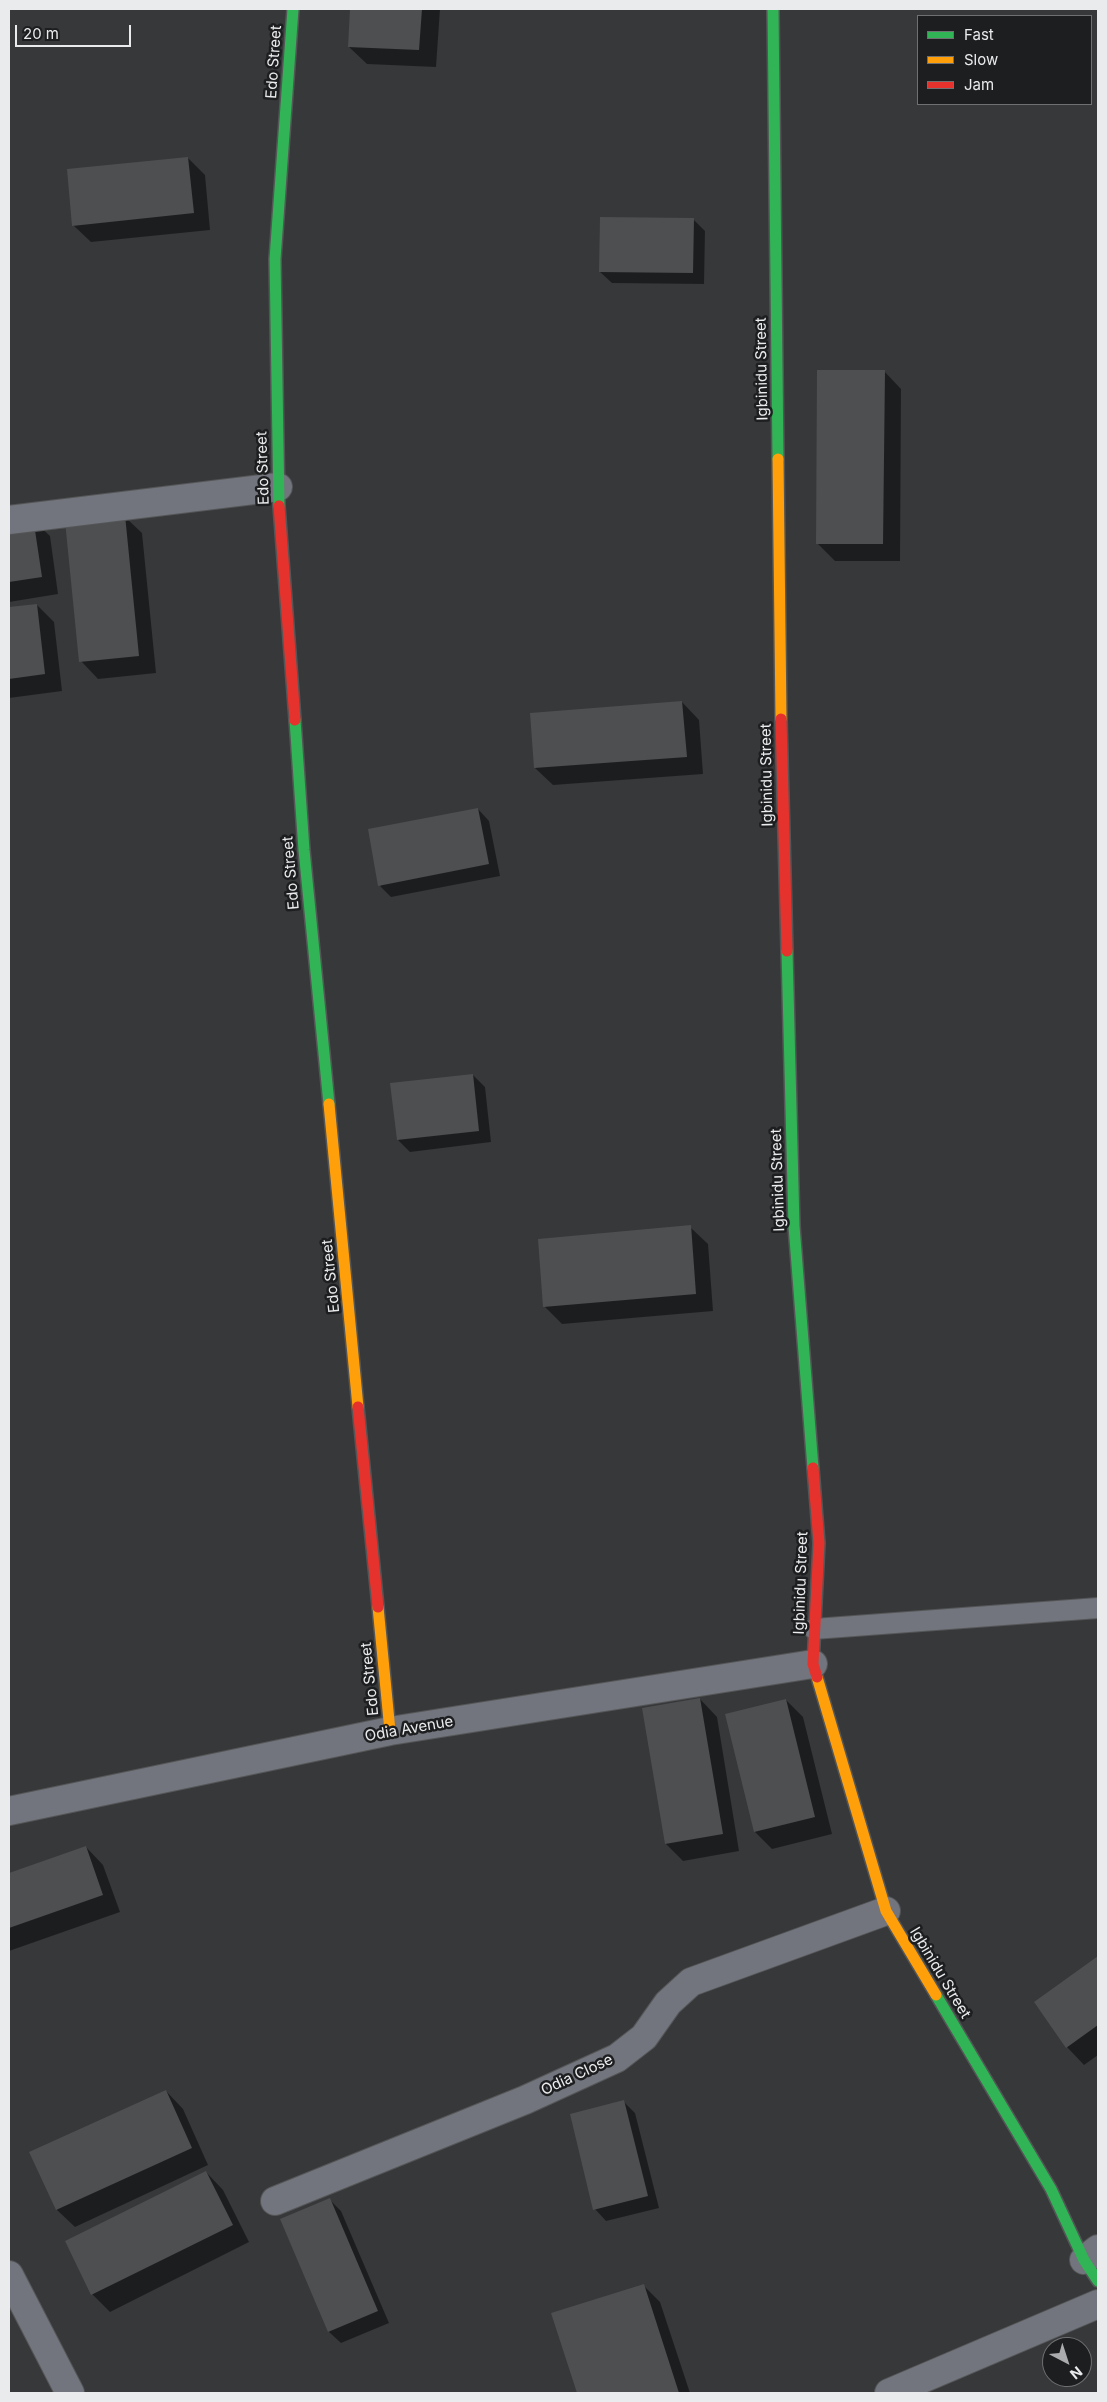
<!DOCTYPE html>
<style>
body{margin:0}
#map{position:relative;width:1107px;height:2402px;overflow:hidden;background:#36383a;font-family:Inter,sans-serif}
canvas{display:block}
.frame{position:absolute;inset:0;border:10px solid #eaebed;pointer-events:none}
.legend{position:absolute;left:917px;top:15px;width:175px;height:90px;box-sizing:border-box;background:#1d1e20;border:1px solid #6f7072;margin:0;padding:6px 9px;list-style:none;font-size:15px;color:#eaebed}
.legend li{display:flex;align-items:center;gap:10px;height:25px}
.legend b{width:25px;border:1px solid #6f7072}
.north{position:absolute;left:1042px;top:2337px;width:50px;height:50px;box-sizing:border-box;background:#1d1e20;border:1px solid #6f7072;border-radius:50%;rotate:140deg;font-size:14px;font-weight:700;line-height:20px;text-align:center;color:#eaebed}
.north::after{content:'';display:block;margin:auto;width:18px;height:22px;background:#abacae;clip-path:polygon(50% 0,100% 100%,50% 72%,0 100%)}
.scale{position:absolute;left:15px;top:25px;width:116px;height:22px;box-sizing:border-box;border:2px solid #eaebed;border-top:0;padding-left:6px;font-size:15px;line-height:18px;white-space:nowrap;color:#eaebed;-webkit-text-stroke:4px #1d1e20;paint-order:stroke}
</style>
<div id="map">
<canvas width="1107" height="2402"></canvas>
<div class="frame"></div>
<ul class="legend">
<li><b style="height:6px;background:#30b455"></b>Fast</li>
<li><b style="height:6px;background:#ff9f0a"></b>Slow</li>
<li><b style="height:6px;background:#e5322d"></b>Jam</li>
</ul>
<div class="north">N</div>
<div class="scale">20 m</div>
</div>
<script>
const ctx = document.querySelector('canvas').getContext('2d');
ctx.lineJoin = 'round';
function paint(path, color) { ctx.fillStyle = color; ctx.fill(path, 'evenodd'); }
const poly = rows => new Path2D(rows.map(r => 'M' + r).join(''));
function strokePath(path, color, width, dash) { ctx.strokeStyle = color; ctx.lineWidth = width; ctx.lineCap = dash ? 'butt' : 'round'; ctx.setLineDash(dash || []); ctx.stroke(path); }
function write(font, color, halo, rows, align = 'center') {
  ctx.font = font + ' Inter,sans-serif'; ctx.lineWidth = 5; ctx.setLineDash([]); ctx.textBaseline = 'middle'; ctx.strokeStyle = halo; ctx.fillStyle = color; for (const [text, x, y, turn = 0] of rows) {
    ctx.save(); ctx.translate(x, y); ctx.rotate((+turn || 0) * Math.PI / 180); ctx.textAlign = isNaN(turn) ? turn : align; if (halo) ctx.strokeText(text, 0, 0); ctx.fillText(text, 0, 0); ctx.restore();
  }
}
paint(poly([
 [351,9,440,9,436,67,367,64,349,47],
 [188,158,205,175,210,230,91,242,73,225],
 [693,219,705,231,704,284,612,283,600,272],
 [884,371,901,389,900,561,835,561,818,544],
 [124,516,142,533,156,673,98,679,81,661],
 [32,519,50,536,58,594,9,602,9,522],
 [37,605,54,622,62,691,9,698,9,608],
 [682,702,699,720,703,774,553,785,535,768],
 [478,809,489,821,500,876,391,897,380,886],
 [473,1075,485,1087,491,1142,410,1152,398,1140],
 [690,1227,708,1244,713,1311,562,1324,545,1307],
 [700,1699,717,1717,739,1851,683,1861,666,1844],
 [786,1700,803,1717,832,1834,772,1849,755,1832],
 [86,1847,103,1865,120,1912,9,1951,9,1875],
 [1098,1958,1098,2055,1084,2065,1067,2047,1035,2003],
 [166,2091,183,2109,208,2165,75,2227,57,2210,31,2153],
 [623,2101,635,2113,659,2208,606,2221,595,2209],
 [206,2172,223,2190,249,2242,110,2312,92,2294,66,2242],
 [329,2199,341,2211,389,2323,341,2343,329,2332,281,2220],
 [643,2285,660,2302,690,2393,578,2393,553,2314]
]), '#0007');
paint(poly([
 [350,9,422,9,419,50,348,47],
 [188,157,194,213,72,226,67,169],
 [600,217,694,218,693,273,599,272],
 [817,370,885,370,883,544,816,544],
 [125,515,139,656,79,662,65,521],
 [33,517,42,577,9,582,9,521],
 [37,604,45,674,9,679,9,607],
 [682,701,687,757,534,768,530,713],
 [478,808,489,864,378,886,368,829],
 [473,1074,479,1131,397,1140,390,1083],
 [691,1225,696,1294,543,1307,538,1239],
 [700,1698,723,1834,665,1844,642,1708],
 [786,1699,815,1817,754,1832,725,1714],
 [86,1846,103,1895,9,1928,9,1873],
 [1098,1956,1098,2025,1066,2048,1034,2002],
 [166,2090,192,2148,56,2210,29,2152],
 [624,2100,648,2196,593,2210,570,2114],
 [206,2171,233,2225,91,2295,65,2241],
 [330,2198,378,2311,328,2332,280,2219],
 [644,2284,679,2393,577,2393,551,2313]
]), '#4d4f51');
const lane = poly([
 [814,1629,1098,1608]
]);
const street = poly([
 [9,520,278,487],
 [9,1811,390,1731,813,1664],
 [275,2201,525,2100,617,2058,644,2037,668,2003,691,1982,886,1911],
 [1084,2260,1098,2249],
 [9,2275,70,2393],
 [889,2393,1098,2304]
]);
const fast = poly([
 [773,9,778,459],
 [279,506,275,259,293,9],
 [295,720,304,850,329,1104],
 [787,951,794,1226,813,1468],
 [936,1995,1051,2189,1084,2260,1098,2281]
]);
const slow = poly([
 [778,459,781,719],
 [329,1104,358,1407],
 [378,1607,390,1731],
 [817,1677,886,1911,936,1995]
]);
const jam = poly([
 [279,506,295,720],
 [781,719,787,951],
 [358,1407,378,1607],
 [813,1468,819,1543,813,1664,817,1677]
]);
strokePath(lane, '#545556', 22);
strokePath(street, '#545556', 30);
strokePath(fast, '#545556', 14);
strokePath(slow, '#545556', 14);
strokePath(jam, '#545556', 14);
strokePath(lane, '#72757d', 20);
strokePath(street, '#72757d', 28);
strokePath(fast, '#30b455', 11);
strokePath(slow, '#ff9f0a', 11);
strokePath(jam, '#e5322d', 11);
write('15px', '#eaebed', '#1d1e20', [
 ["Edo Street",274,62,-86],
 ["Igbinidu Street",762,369,-91],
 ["Edo Street",263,468,-92],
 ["Igbinidu Street",767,775,-91],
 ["Edo Street",291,873,-95],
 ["Igbinidu Street",778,1180,-92],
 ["Edo Street",331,1276,-96],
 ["Igbinidu Street",801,1583,-88],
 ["Edo Street",370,1679,-96],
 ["Odia Avenue",409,1729,-10],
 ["Igbinidu Street",940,1973,59],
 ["Odia Close",577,2075,-25]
]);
</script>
